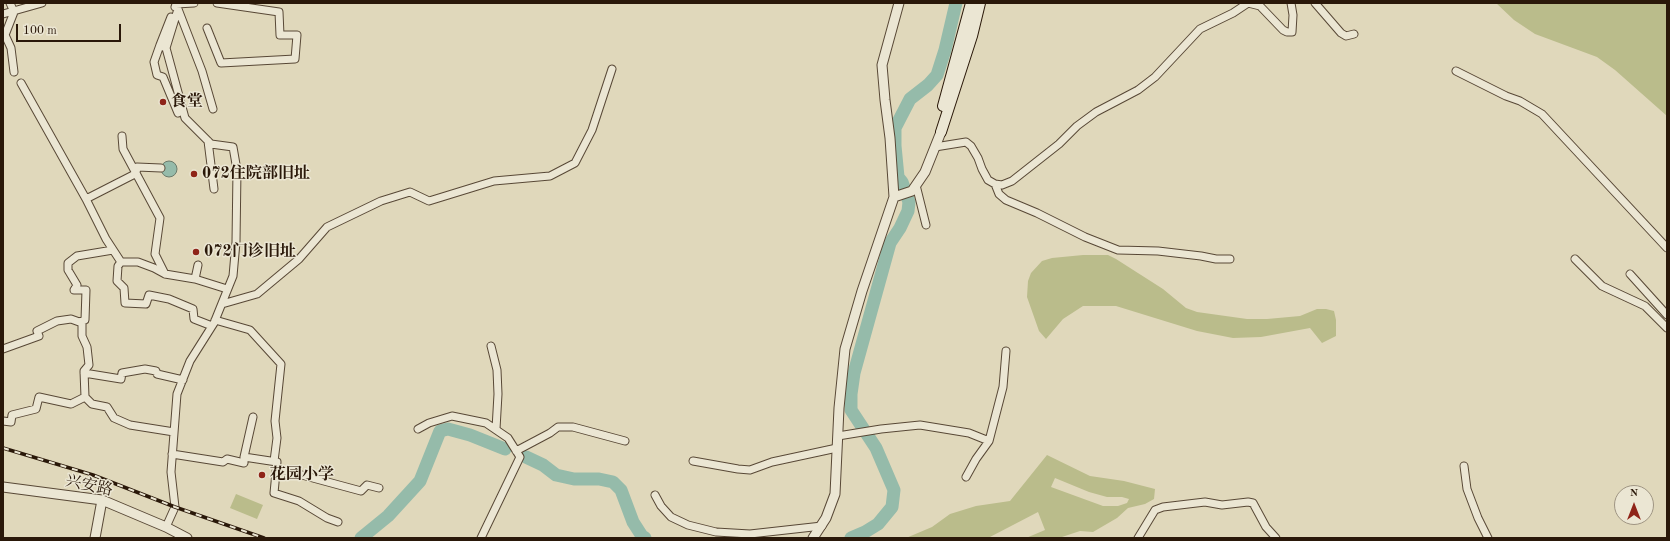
<!DOCTYPE html>
<meta charset="utf-8">
<style>
body{margin:0}
#map{position:relative;width:1670px;height:541px;overflow:hidden;background:#e0d8bb;font-family:"Old Standard TT",serif}
canvas{display:block}
.frame{position:absolute;inset:0;border:4px solid #2a1809;pointer-events:none}
.north{position:absolute;left:1614px;top:485px;width:40px;height:40px;box-sizing:border-box;background:#ebe6d3;border:1px solid #9e9482;border-radius:50%;rotate:0deg;font-size:11px;font-weight:700;line-height:16px;text-align:center;color:#2a1809}
.north::after{content:'';display:block;margin:auto;width:14px;height:18px;background:#8f2418;clip-path:polygon(50% 0,100% 100%,50% 72%,0 100%)}
.scale{position:absolute;left:16px;top:24px;width:105px;height:18px;box-sizing:border-box;border:2px solid #2a1809;border-top:0;padding-left:5px;font-size:12px;line-height:14px;white-space:nowrap;color:#2a1809;-webkit-text-stroke:3px #ebe6d3;paint-order:stroke}
</style>
<div id="map">
<canvas width="1670" height="541"></canvas>
<div class="frame"></div>
<div class="north">N</div>
<div class="scale">100 m</div>
</div>
<script>
const ctx = document.querySelector('canvas').getContext('2d');
ctx.lineJoin = 'round';
function paint(path, color) { ctx.fillStyle = color; ctx.fill(path, 'evenodd'); }
const poly = rows => new Path2D(rows.map(r => 'M' + r).join(''));
function strokePath(path, color, width, dash) { ctx.strokeStyle = color; ctx.lineWidth = width; ctx.lineCap = dash ? 'butt' : 'round'; ctx.setLineDash(dash || []); ctx.stroke(path); }
function write(font, color, halo, rows, align = 'center') {
  ctx.font = font + ' "Old Standard TT","Noto Serif SC",serif'; ctx.lineWidth = 3; ctx.setLineDash([]); ctx.textBaseline = 'middle'; ctx.strokeStyle = halo; ctx.fillStyle = color; for (const [text, x, y, turn = 0] of rows) {
    ctx.save(); ctx.translate(x, y); ctx.rotate((+turn || 0) * Math.PI / 180); ctx.textAlign = isNaN(turn) ? turn : align; if (halo) ctx.strokeText(text, 0, 0); ctx.fillText(text, 0, 0); ctx.restore();
  }
}
paint(poly([
 [1496,3,1667,3,1667,116,1615,70,1597,57,1535,34,1514,20],
 [1083,255,1108,255,1116,259,1163,289,1186,308,1197,312,1247,319,1267,319,1300,316,1317,309,1326,309,1334,311,1336,320,1336,336,1322,343,1310,328,1261,337,1233,338,1197,331,1116,306,1083,306,1063,319,1046,339,1039,331,1027,297,1028,281,1031,273,1042,261,1052,258],
 [1047,455,1090,476,1124,481,1155,489,1154,499,1145,504,1128,508,1117,518,1093,532,1080,531,1059,538,1026,538,1045,530,1038,512,988,538,906,538,932,527,950,514,976,506,1010,501],
 [1055,478,1089,492,1107,497,1122,497,1129,499,1127,503,1118,506,1103,506,1051,487],
 [236,494,263,505,257,519,230,508]
]), '#babc8b');
const water = poly([
 '161 169a8 8 0 1 1 16 0a8 8 0 1 1-16 0Z'
]);
paint(water, '#95bbaa');
strokePath(water, '#6a7a6a', 1);
strokePath(poly([
 [526,457,543,465,556,475,574,479,599,479,613,482,621,490,633,522,642,536,645,538],
 [361,538,388,516,420,481,440,431,448,429,470,435,505,449],
 [851,538,865,532,878,524,892,507,894,490,876,448,851,410,851,394,854,373,890,243,900,228,908,211,909,202,902,182,898,177,895,146,895,128,910,99,928,85,937,75,945,50,956,3]
]), '#95bbaa', 13);
const minor = poly([
 [10,3,14,12,5,35,11,48,14,72],
 [1315,3,1341,33,1346,36,1354,34],
 [175,7,176,4,194,3],
 [178,9,202,71,213,109],
 [3,14,42,3],
 [207,28,221,63,295,59,297,35,280,35,279,12,217,3],
 [160,45,154,62,157,75,163,77,178,113],
 [164,47,160,45,171,17],
 [1456,71,1506,96,1520,101,1542,114,1667,248],
 [21,83,86,199],
 [122,136,123,149,160,218,155,254,165,274],
 [208,141,214,189],
 [935,147,966,142,971,146,978,158,982,169,988,180,995,184,1002,185,1012,181,1059,144,1077,126,1096,112,1138,90,1155,77,1200,29,1233,13,1248,3,1260,6,1283,30,1287,32,1292,32,1293,15,1291,3],
 [161,168,137,167,136,173,133,175,86,199,106,239,121,262,138,262,154,268,165,274,195,279,227,289],
 [995,184,999,194,1006,200,1037,213,1085,237,1118,250,1158,251,1201,256,1216,259,1230,259],
 [916,185,926,225],
 [1575,259,1602,286,1645,306,1667,328],
 [121,262,118,266,117,281,124,288,125,303,146,304,149,295,169,299,193,309,194,319,212,326],
 [1630,274,1667,315],
 [195,279,198,265],
 [222,304,257,294,299,259,327,227,381,201,410,192,429,201,494,181,550,176,575,163,592,130,612,69],
 [215,320,250,330,281,364,275,421,277,438,274,461],
 [80,322,85,320,86,290,74,290,77,285,68,270,68,263,77,256,113,250],
 [491,346,497,370,498,394,496,429],
 [3,349,39,336,37,331,57,321,71,319,82,323,82,336,87,347,89,365,84,371,85,397,92,404,107,407,114,418,130,425,174,432],
 [84,373,121,379,122,373,145,369,156,371,157,374,183,380],
 [3,421,11,422,12,415,36,409,39,397,71,404,85,397],
 [418,429,429,423,452,416,486,423,508,438,520,457,481,538],
 [838,436,881,429,920,425,969,433,989,441],
 [516,451,550,433,558,427,573,427,625,441],
 [172,454,223,462,227,459,244,463,244,457,277,462,274,493,299,501,327,518,338,522],
 [244,457,253,417],
 [693,461,738,469,750,470,772,462,837,448],
 [1464,466,1467,489,1478,518,1488,538],
 [276,468,361,491,367,485,379,488],
 [966,477,976,459,989,441,1003,387,1006,351],
 [655,495,661,506,671,517,688,525,716,532,750,534,822,526],
 [166,527,175,507,171,472,177,394,190,361,214,323,233,276,236,242,237,170,233,147,211,144,185,118,166,48,178,9,176,3],
 [1138,538,1155,510,1163,507,1205,502,1222,505,1248,502,1253,503,1266,527,1276,538]
]);
const tertiary = poly([
 [894,197,912,191,925,172,941,132],
 [3,487,102,500,166,527,187,538],
 [95,538,102,500],
 [813,538,826,518,835,494,839,408,845,349,862,291,894,197,890,138,885,100,882,65,899,3]
]);
const secondary = poly([
 [943,106,971,3],
 [941,132,972,36,980,3]
]);
strokePath(minor, '#584836', 9);
strokePath(tertiary, '#584836', 11);
strokePath(secondary, '#2a1809', 12);
strokePath(minor, '#ebe6d3', 7);
strokePath(tertiary, '#ebe6d3', 9);
strokePath(secondary, '#ebe6d3', 10);
const rail = poly([
 [3,448,93,475,175,507,264,538]
]);
strokePath(rail, '#2a1809', 3.5);
strokePath(rail, '#ebe6d3', 2, [6]);
for (const [x, y, r, color] of [
 [163,102,4,"#8f2418"],
 [194,174,4,"#8f2418"],
 [196,252,4,"#8f2418"],
 [262,475,4,"#8f2418"]
]) { const dot = new Path2D(); dot.arc(x, y, r, 0, 2 * Math.PI); ctx.fillStyle = color; ctx.fill(dot); strokePath(dot, '#ebe6d3', 1.5); }
write('bold 16px', '#2a1809', '#ebe6d3', [
 ["食堂",171,102],
 ["072住院部旧址",202,174],
 ["072门诊旧址",204,252],
 ["花园小学",270,475]
], 'left');
write('16px', '#2a1809', '#ebe6d3', [
 ["兴安路",89,486,12]
]);
</script>
